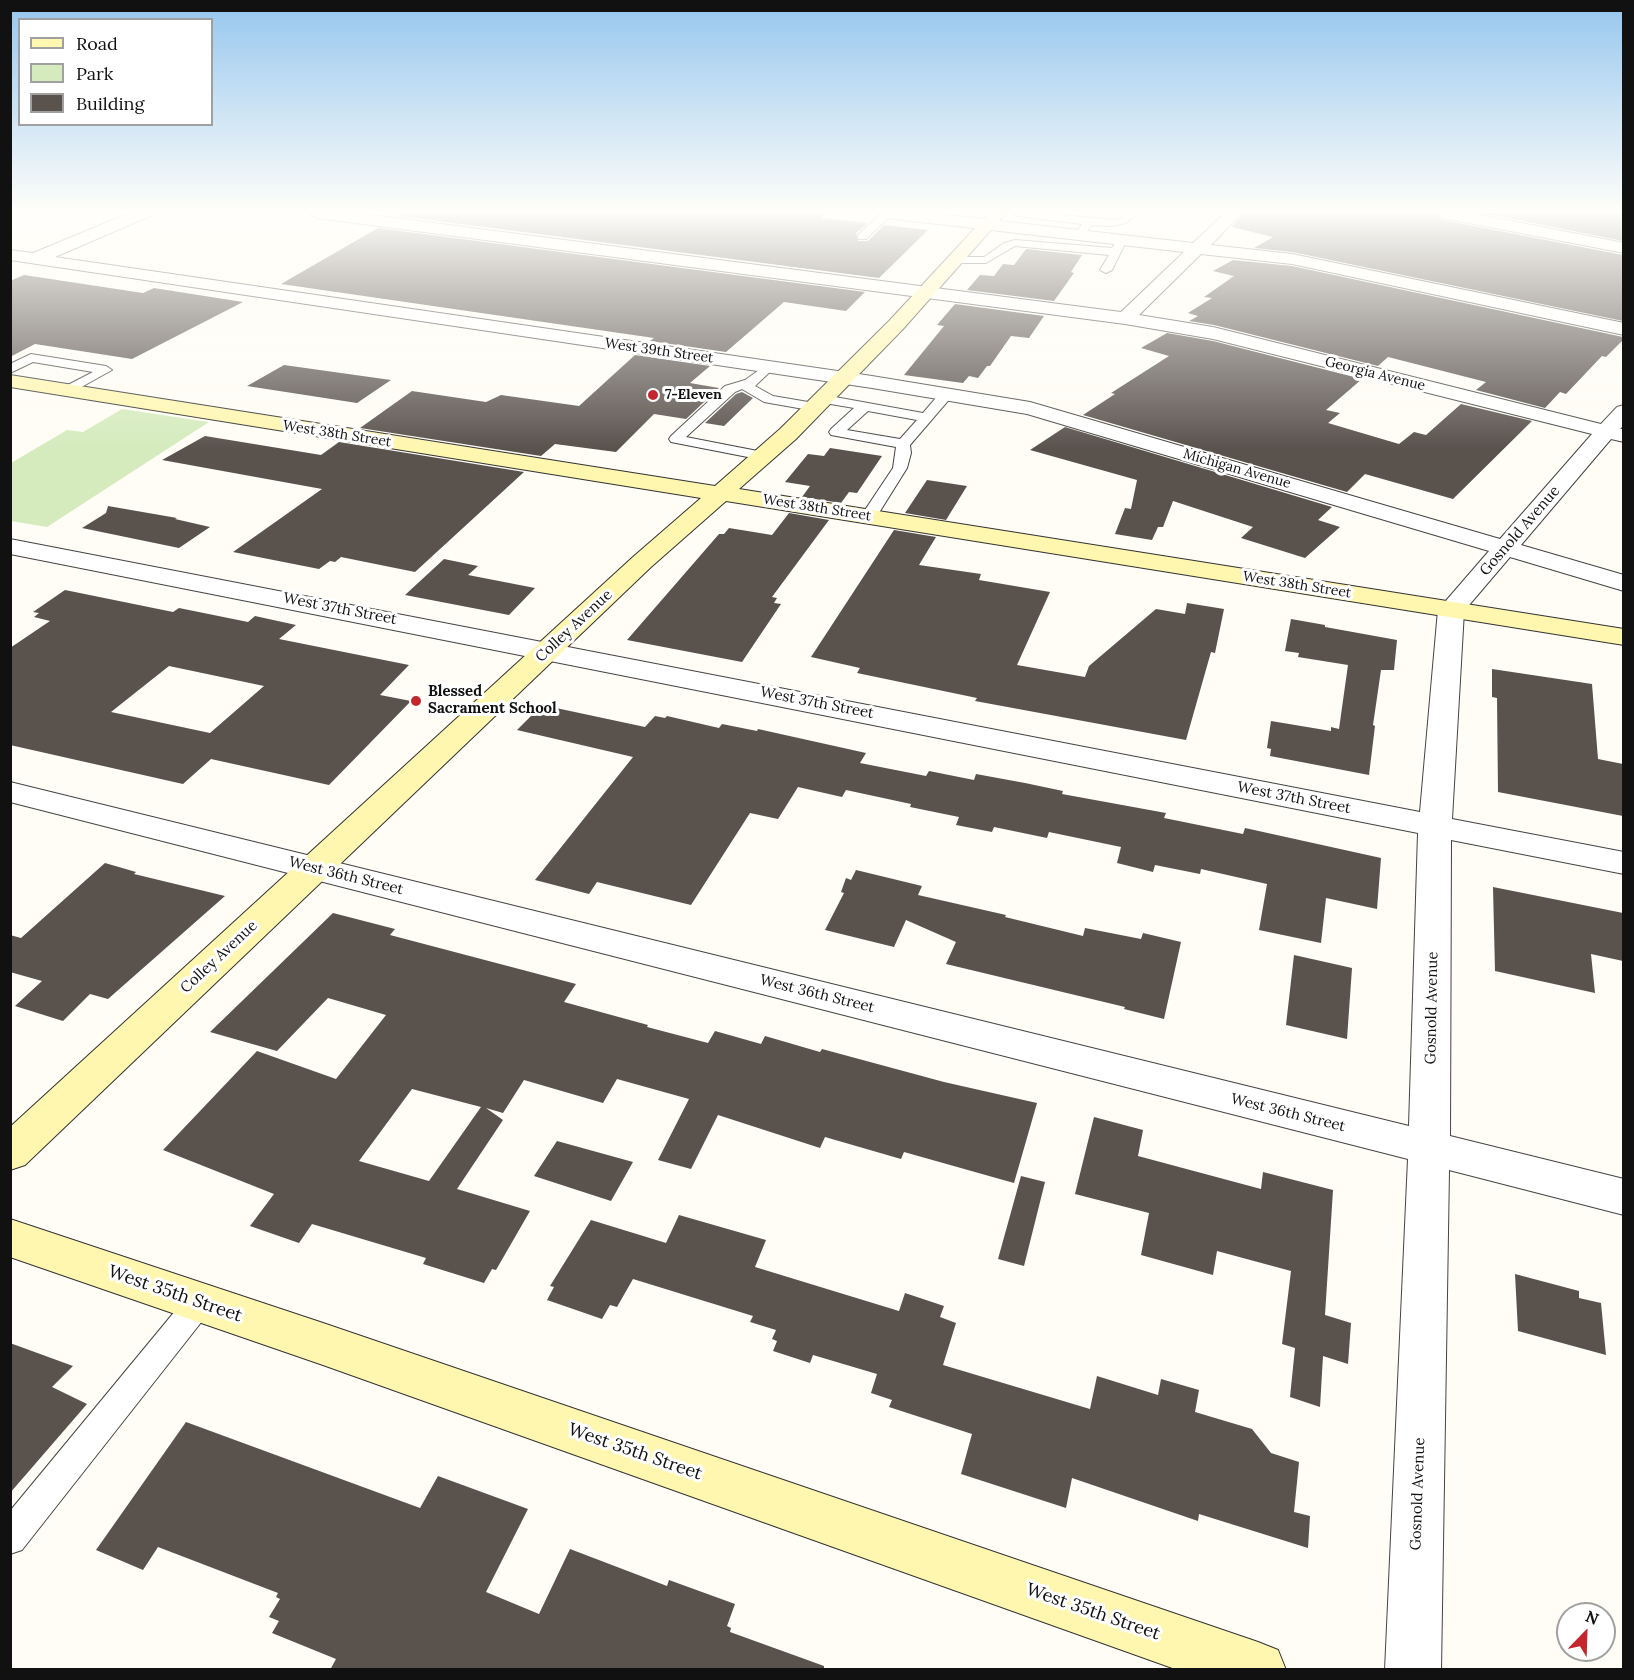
<!DOCTYPE html>
<style>
body{margin:0}
#map{position:relative;width:1634px;height:1680px;overflow:hidden;background:#fffdf5;font-family:Lora,serif}
canvas{display:block}
.frame{position:absolute;inset:0;border:12px solid #111;pointer-events:none}
.legend{position:absolute;left:18px;top:18px;width:195px;height:108px;box-sizing:border-box;background:#fff;border:2px solid #a0a0a0;margin:0;padding:8px 10px;list-style:none;font-size:18px;color:#111}
.legend li{display:flex;align-items:center;gap:12px;height:30px}
.legend b{width:30px;border:2px solid #a0a0a0}
.north{position:absolute;left:1556px;top:1602px;width:60px;height:60px;box-sizing:border-box;background:#fff;border:2px solid #a0a0a0;border-radius:50%;rotate:23deg;font-size:16px;font-weight:700;line-height:24px;text-align:center;color:#111}
.north::after{content:'';display:block;margin:auto;width:21px;height:27px;background:#c4262e;clip-path:polygon(50% 0,100% 100%,50% 72%,0 100%)}
</style>
<div id="map">
<canvas width="1634" height="1680"></canvas>
<div class="frame"></div>
<ul class="legend">
<li><b style="height:8px;background:#fff6b0"></b>Road</li>
<li><b style="height:16px;background:#d5ebbd"></b>Park</li>
<li><b style="height:16px;background:#5a524d"></b>Building</li>
</ul>
<div class="north">N</div>
</div>
<script>
const ctx = document.querySelector('canvas').getContext('2d');
ctx.lineJoin = 'round';
function paint(path, color) { ctx.fillStyle = color; ctx.fill(path, 'evenodd'); }
const poly = rows => new Path2D(rows.map(r => 'M' + r).join(''));
function strokePath(path, color, width, dash) { ctx.strokeStyle = color; ctx.lineWidth = width; ctx.lineCap = dash ? 'butt' : 'round'; ctx.setLineDash(dash || []); ctx.stroke(path); }
function write(font, color, halo, rows, align = 'center') {
  ctx.font = font + ' Lora,serif'; ctx.lineWidth = 6; ctx.setLineDash([]); ctx.textBaseline = 'middle'; ctx.strokeStyle = halo; ctx.fillStyle = color; for (const [text, x, y, turn = 0] of rows) {
    ctx.save(); ctx.translate(x, y); ctx.rotate((+turn || 0) * Math.PI / 180); ctx.textAlign = isNaN(turn) ? turn : align; if (halo) ctx.strokeText(text, 0, 0); ctx.fillText(text, 0, 0); ctx.restore();
  }
}
paint(poly([
 [122,409,209,422,47,527,11,521,11,463,67,430,83,432]
]), '#d5ebbd');
paint(poly([
 [403,213,826,213,821,218,868,223,856,233,858,241,868,241,884,225,928,230,879,278,399,216],
 [1244,213,1433,213,1443,220,1623,255,1623,321,1292,252,1254,248,1273,237,1232,227],
 [1484,213,1623,213,1623,241],
 [378,228,865,292,846,311,784,302,726,352,650,341,654,338,281,284],
 [1026,249,1082,255,1071,272,1074,273,1054,301,967,290,980,275,994,276,1003,264,1014,265],
 [1233,260,1292,266,1623,337,1623,340,1606,357,1602,356,1566,394,1560,392,1545,408,1476,390,1486,382,1388,357,1378,366,1214,325,1189,321,1198,316,1188,313,1212,298,1204,297,1234,276,1213,271],
 [24,275,143,293,154,288,243,302,132,359,35,344,10,357,10,281],
 [955,304,1044,316,1029,338,1011,336,990,366,987,366,978,378,969,376,963,383,904,375,944,326,937,325],
 [1167,333,1213,341,1362,379,1326,410,1340,413,1328,423,1399,444,1414,432,1426,435,1461,404,1532,421,1453,499,1365,474,1347,492,1083,415,1115,394,1111,393,1169,356,1141,348],
 [635,355,710,366,690,383,719,388,686,419,654,414,616,452,555,444,541,456,360,428,412,391,486,402,501,395,579,406],
 [284,365,391,380,357,403,247,386],
 [742,392,753,398,724,426,705,423,736,394],
 [1065,427,1332,507,1318,520,1340,527,1305,558,1241,538,1253,527,1173,501,1163,527,1158,527,1152,540,1115,534,1125,508,1131,509,1137,480,1030,450],
 [205,436,321,455,339,442,524,472,415,572,341,557,335,562,330,561,319,569,233,552,322,489,162,460],
 [830,448,882,456,857,493,849,492,841,503,802,497,810,486,785,482,808,454,824,456],
 [927,480,967,486,946,520,905,513],
 [108,506,177,518,175,519,210,527,179,548,82,528,106,513],
 [789,513,829,520,772,597,777,598,774,603,781,604,742,662,627,640,719,534,724,534,729,528,772,535],
 [894,530,936,537,919,565,981,574,979,580,1050,592,1017,665,1085,677,1089,666,1156,609,1185,614,1187,603,1224,609,1215,653,1211,652,1186,740,975,701,977,698,857,673,860,668,811,657],
 [444,559,478,566,468,575,535,588,509,615,405,595],
 [65,590,173,612,179,608,248,622,255,616,296,625,279,639,409,665,380,695,411,701,329,785,211,759,183,784,10,745,10,648,50,621,34,617,39,613,33,612],
 [169,666,264,686,210,733,111,712],
 [1291,619,1325,625,1325,627,1397,640,1394,670,1381,670,1373,725,1375,726,1369,775,1270,756,1271,749,1267,748,1271,721,1331,731,1331,727,1339,729,1348,665,1298,657,1299,653,1285,651],
 [1492,669,1592,684,1598,759,1623,764,1623,816,1498,792,1497,698,1492,697],
 [542,705,645,727,655,716,665,718,667,716,719,728,722,724,757,731,758,729,866,753,860,763,926,776,929,771,974,780,976,774,1025,783,1063,791,1062,794,1166,813,1164,818,1243,834,1245,828,1381,858,1377,909,1326,898,1321,943,1259,930,1267,884,1201,869,1200,874,1155,865,1153,872,1117,863,1121,847,1049,832,1047,838,994,827,992,832,956,825,959,817,910,807,911,804,846,790,842,797,798,787,778,819,750,813,691,905,597,882,589,894,535,880,633,757,517,730],
 [105,863,136,872,134,874,225,896,108,999,90,994,63,1021,15,1006,42,981,10,972,10,935,21,938],
 [856,870,922,886,918,895,1006,915,1005,917,1083,936,1085,928,1141,939,1143,933,1181,942,1164,1019,1124,1009,1125,1007,946,964,956,942,906,920,894,947,825,930,844,893,841,892,846,878,851,880],
 [1493,887,1623,913,1623,961,1591,954,1595,993,1495,971],
 [333,913,395,929,390,935,576,984,564,1002,648,1025,647,1027,708,1043,715,1031,761,1044,765,1036,820,1052,822,1049,944,1082,1037,1103,1014,1183,904,1152,901,1159,825,1137,820,1148,718,1115,691,1169,658,1160,689,1099,617,1079,603,1103,524,1080,503,1113,486,1108,503,1120,457,1189,530,1211,496,1270,492,1269,484,1283,423,1264,426,1258,312,1224,299,1243,250,1226,274,1194,163,1150,257,1051,336,1079,386,1015,328,998,277,1051,210,1032],
 [412,1089,481,1107,429,1181,359,1161],
 [1294,955,1352,968,1347,1039,1286,1025],
 [1094,1117,1143,1130,1138,1156,1261,1189,1263,1172,1333,1190,1325,1315,1351,1323,1348,1364,1323,1356,1320,1407,1290,1397,1295,1348,1282,1344,1291,1271,1217,1251,1213,1275,1141,1255,1149,1213,1075,1194],
 [557,1141,633,1162,611,1201,534,1176],
 [1021,1176,1045,1182,1024,1266,998,1259],
 [679,1215,766,1240,755,1267,899,1311,905,1293,944,1306,940,1317,956,1323,943,1365,1090,1409,1097,1376,1158,1395,1161,1379,1199,1390,1195,1412,1252,1429,1271,1453,1299,1462,1294,1512,1310,1516,1308,1548,1199,1514,1198,1521,1072,1478,1066,1508,961,1474,972,1434,889,1407,892,1400,871,1393,877,1374,813,1355,810,1363,773,1351,777,1341,772,1339,776,1330,750,1322,753,1316,633,1279,617,1307,610,1305,602,1319,547,1300,554,1287,550,1286,591,1220,666,1243],
 [1515,1274,1579,1291,1579,1298,1601,1303,1606,1355,1518,1331],
 [10,1343,73,1366,52,1387,87,1404,10,1493],
 [186,1422,420,1508,438,1476,528,1509,486,1592,539,1614,570,1549,667,1586,669,1580,735,1604,727,1626,731,1628,730,1632,824,1666,824,1670,330,1670,336,1659,272,1633,279,1621,269,1617,280,1599,276,1597,278,1593,158,1547,143,1570,96,1550]
]), '#5a524d');
const lane = poly([
 [882,213,892,214,866,239,858,239,858,235,882,213],
 [1012,213,1044,213,1112,220,1123,218,1127,213,1137,214,1126,223,1112,226,1091,225,1084,237,1080,238,1075,235,1082,224,1017,216,1012,213],
 [1122,237,1127,240,1112,270,1106,273,1100,270,1109,255,1015,246,986,263,956,263,951,260,956,257,984,257,1004,243,1015,240,1112,248,1118,238,1122,237],
 [31,354,106,366,112,370,67,395,62,394,60,391,62,388,93,372,33,362,10,373,10,364,31,354],
 [769,363,775,367,755,386,773,396,820,404,822,407,820,410,815,411,764,402,742,389,735,392,686,437,768,453,770,456,768,459,763,460,671,442,669,439,671,436,725,386,745,380,769,363],
 [946,391,953,395,910,445,911,453,907,468,877,516,869,521,864,519,861,516,893,468,896,447,831,435,829,432,831,429,854,408,819,402,817,399,824,395,923,413,941,392,946,391],
 [868,411,917,420,900,439,847,430,868,411],
 [200,1289,210,1293,215,1302,210,1311,22,1550,10,1554,10,1511,190,1293,200,1289]
]);
const street = poly([
 [130,213,152,213,150,216,55,257,872,376,1030,402,1500,539,1592,434,1213,339,1125,324,317,218,309,213,356,213,1121,312,1184,252,885,218,877,213,930,213,1193,243,1225,213,1242,213,1211,245,1292,254,1624,323,1624,335,1292,264,1201,254,1139,315,1213,327,1601,424,1617,407,1624,405,1624,425,1620,429,1624,429,1624,442,1611,439,1521,545,1624,575,1624,591,1510,557,1464,611,1452,819,1624,852,1624,874,1451,840,1450,1136,1624,1179,1624,1215,1449,1170,1441,1670,1385,1670,1408,1159,10,802,10,782,1409,1126,1418,833,10,554,10,539,1420,812,1438,610,1489,551,1027,414,872,388,10,260,10,250,33,253,130,213],
 [1435,213,1470,213,1624,243,1624,253,1443,218,1435,213]
]);
const secondary = poly([
 [989,213,1006,213,903,329,796,439,739,489,1624,629,1624,645,726,501,651,567,25,1165,10,1170,10,1127,633,557,701,498,10,387,10,375,715,486,780,429,889,321,989,213],
 [10,1219,323,1323,1258,1642,1278,1650,1286,1670,1178,1670,323,1365,10,1257,10,1219]
]);
strokePath(lane, '#444', 2);
strokePath(street, '#444', 2);
strokePath(secondary, '#333', 2);
paint(lane, '#fff');
paint(street, '#fff');
paint(secondary, '#fff6b0');
const sky = ctx.createLinearGradient(0, 0, 0, 449);
sky.addColorStop(0, '#95c6ee');
sky.addColorStop(0.47, '#fffefa');
sky.addColorStop(1, '#fffefa00');
ctx.fillStyle = sky;
ctx.fillRect(0, 0, 1634, 449);
for (const [x, y, r, color] of [
 [653,395,6,"#c4262e"],
 [416,701,6,"#c4262e"]
]) { const dot = new Path2D(); dot.arc(x, y, r, 0, 2 * Math.PI); ctx.fillStyle = color; ctx.fill(dot); strokePath(dot, '#fff', 2); }
write('14px', '#111', '#fff', [
 ["West 39th Street",659,351,8],
 ["Georgia Avenue",1375,374,14],
 ["West 38th Street",337,434,9],
 ["Michigan Avenue",1237,469,16],
 ["West 38th Street",817,508,9],
 ["West 38th Street",1297,585,9]
]);
write('bold 14px', '#111', '#fff', [
 ["7-Eleven",665,395]
], 'left');
write('15px', '#111', '#fff', [
 ["Gosnold Avenue",1520,531,-49],
 ["West 37th Street",340,609,11],
 ["Colley Avenue",574,626,-43],
 ["West 37th Street",817,703,11],
 ["West 37th Street",1294,798,11],
 ["West 36th Street",346,876,14],
 ["Colley Avenue",219,957,-43],
 ["West 36th Street",817,994,14],
 ["Gosnold Avenue",1432,1008,-89],
 ["West 36th Street",1288,1113,14],
 ["Gosnold Avenue",1418,1494,-88]
]);
write('bold 15px', '#111', '#fff', [
 ["Blessed",428,692],
 ["Sacrament School",428,709]
], 'left');
write('18px', '#111', '#fff', [
 ["West 35th Street",175,1294,19],
 ["West 35th Street",635,1452,19],
 ["West 35th Street",1093,1612,19]
]);
</script>
